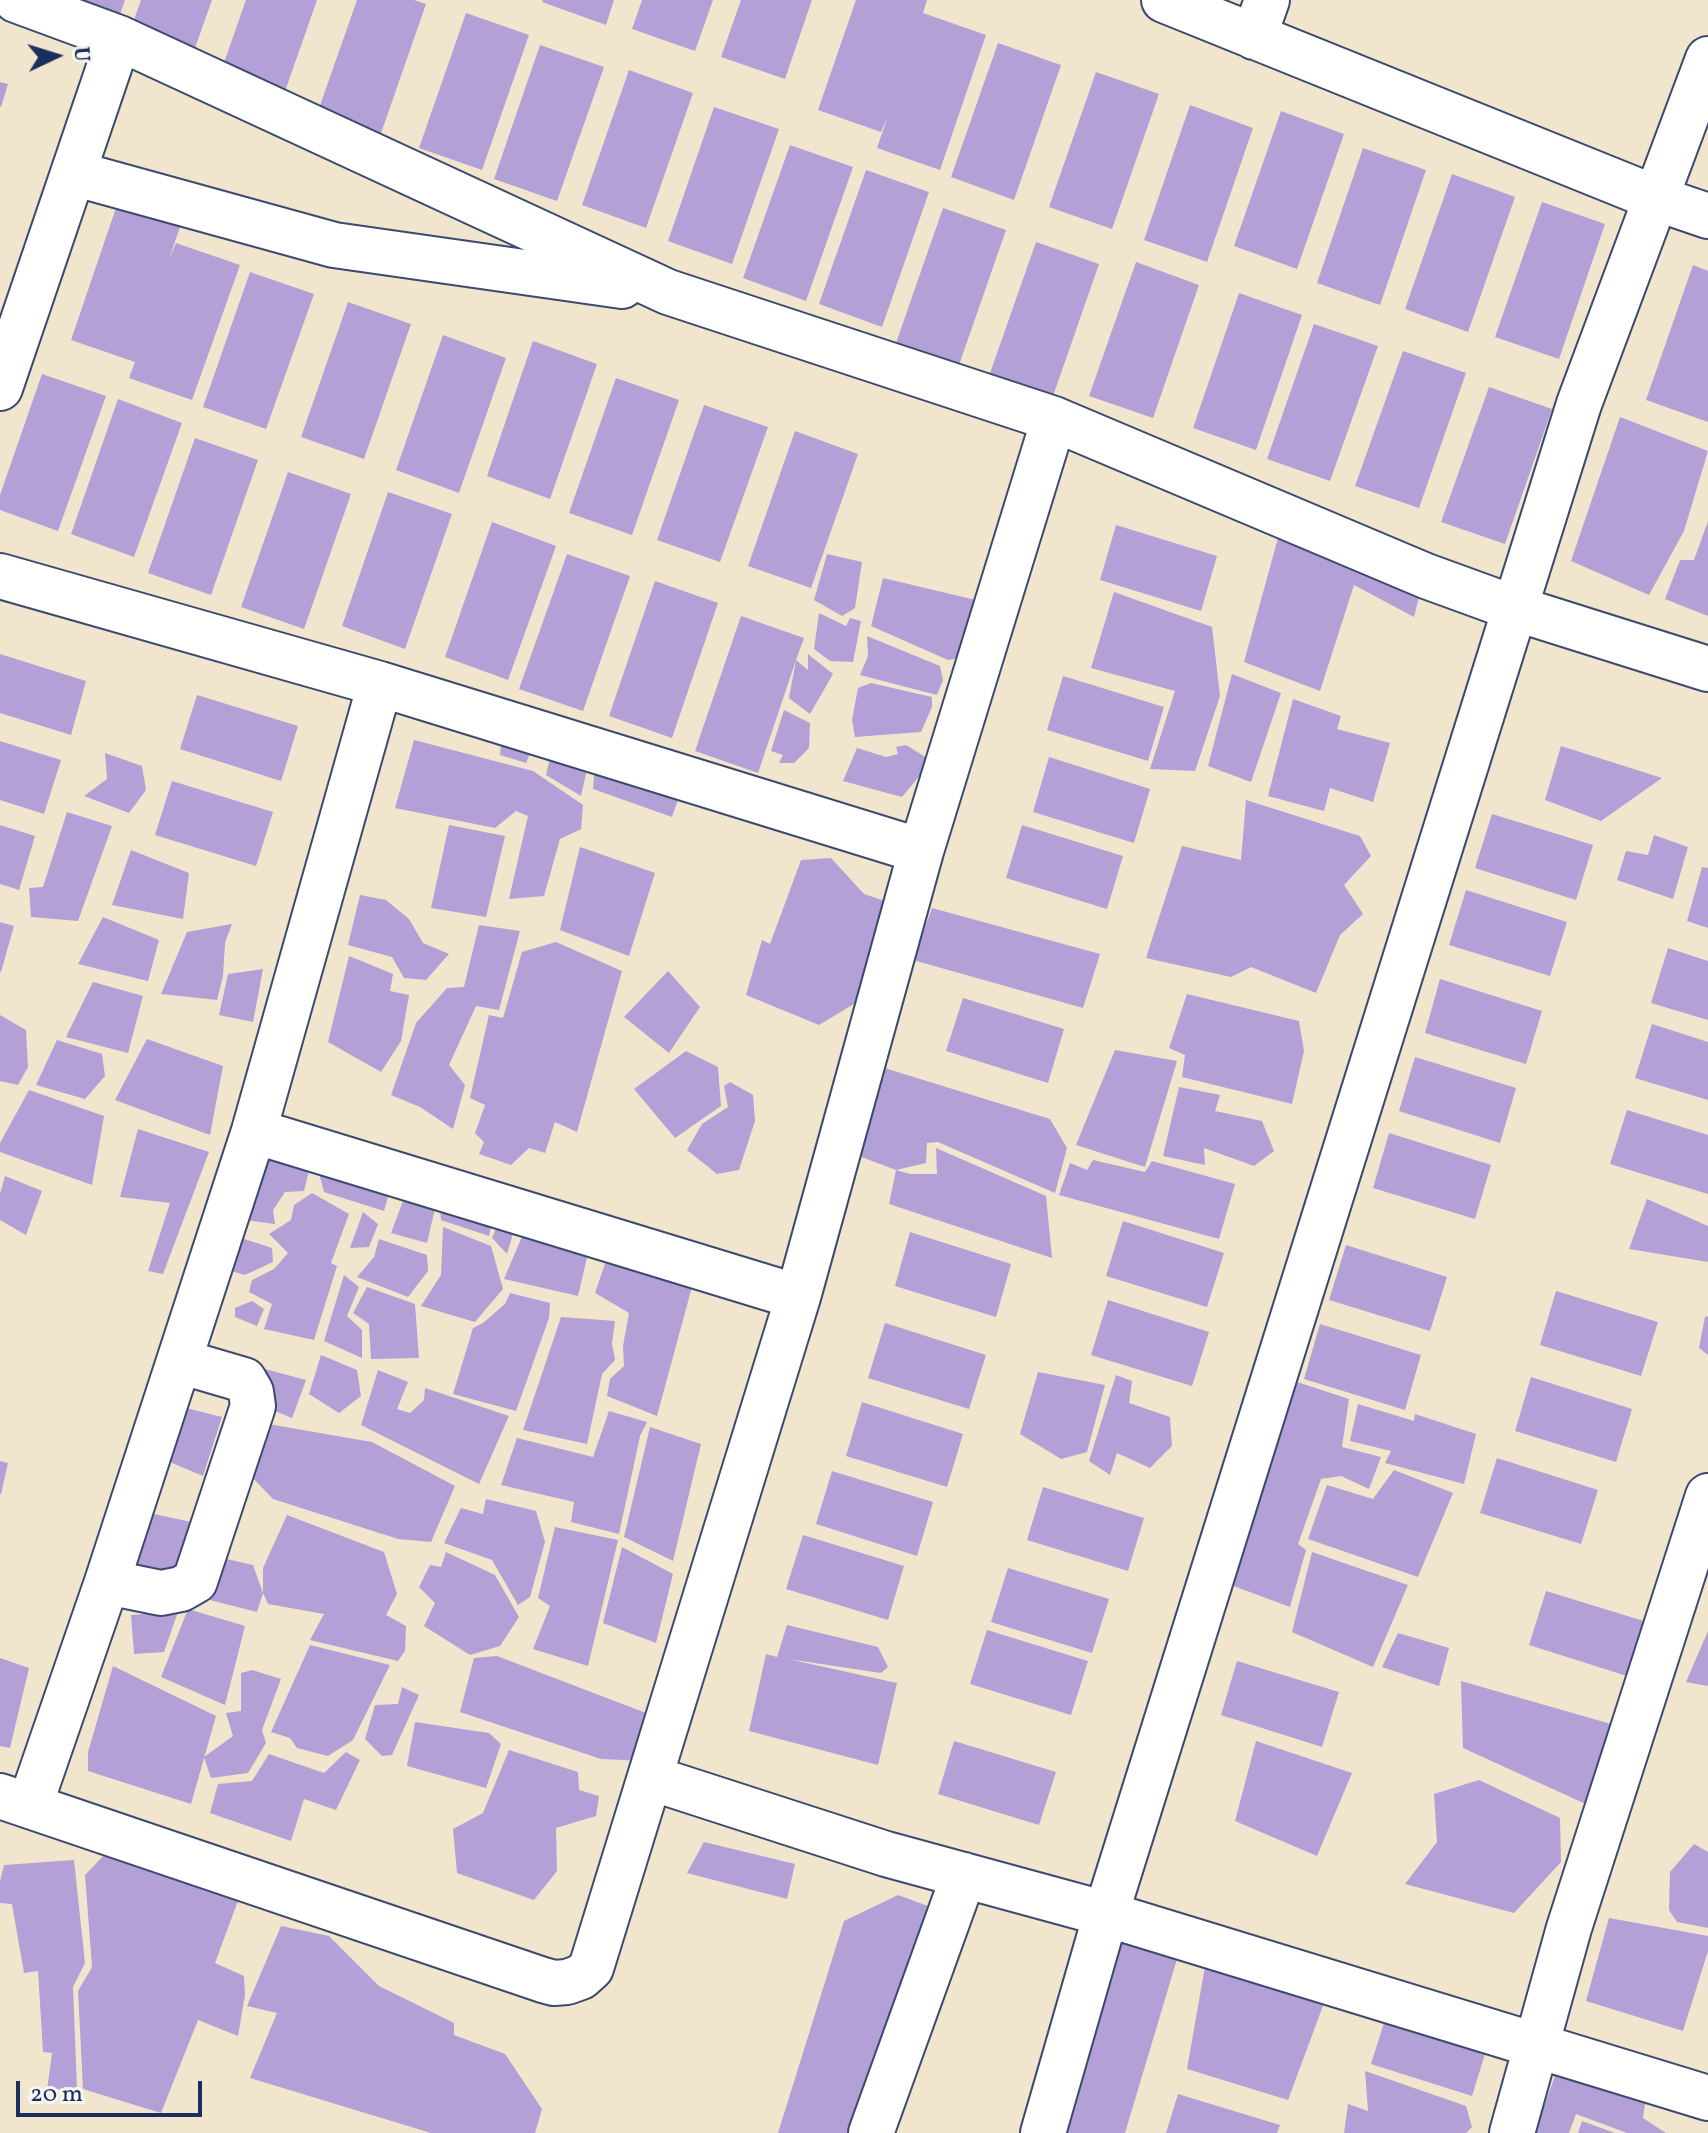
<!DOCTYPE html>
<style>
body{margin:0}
#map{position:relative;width:1708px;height:2133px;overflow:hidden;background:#f2e5ce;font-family:Vollkorn,serif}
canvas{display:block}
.north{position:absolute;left:16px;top:16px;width:80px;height:80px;-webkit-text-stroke:6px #f6f6f2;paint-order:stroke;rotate:86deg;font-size:22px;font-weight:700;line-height:32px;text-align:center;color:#1b2f5e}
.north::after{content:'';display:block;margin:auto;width:28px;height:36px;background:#1b2f5e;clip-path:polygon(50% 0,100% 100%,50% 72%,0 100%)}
.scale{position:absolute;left:16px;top:2081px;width:186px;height:36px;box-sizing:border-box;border:4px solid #1b2f5e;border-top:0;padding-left:10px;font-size:24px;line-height:28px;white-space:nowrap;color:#1b2f5e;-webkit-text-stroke:6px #f6f6f2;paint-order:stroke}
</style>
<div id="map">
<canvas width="1708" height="2133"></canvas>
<div class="north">U</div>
<div class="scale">20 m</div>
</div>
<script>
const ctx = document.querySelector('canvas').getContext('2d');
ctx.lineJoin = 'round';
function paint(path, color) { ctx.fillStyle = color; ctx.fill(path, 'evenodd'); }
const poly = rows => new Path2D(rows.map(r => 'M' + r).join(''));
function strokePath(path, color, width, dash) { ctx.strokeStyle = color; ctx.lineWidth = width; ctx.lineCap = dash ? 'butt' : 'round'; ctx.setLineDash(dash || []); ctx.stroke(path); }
paint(poly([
 [53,0,125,0,114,31],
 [141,0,212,0,190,62,127,40],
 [246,0,317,0,283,97,220,74],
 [357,0,414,0,426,4,379,139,316,117],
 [543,0,614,0,606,25,542,2],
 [642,0,713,0,695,51,632,29],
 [741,0,812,0,785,79,721,57],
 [856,0,927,0,923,13,986,35,940,170,877,148,888,116,881,132,818,110],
 [466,13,529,35,482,170,419,148],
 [998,43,1061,65,1014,200,951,177],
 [540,45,604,67,557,201,494,179],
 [629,70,693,93,646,228,582,205],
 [1096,72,1159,94,1112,229,1049,207],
 [0,82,8,84,1,107,0,107],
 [1190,105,1253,128,1207,262,1144,240],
 [714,107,779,129,732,264,668,241],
 [1281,111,1344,134,1297,269,1234,246],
 [790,145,853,167,806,301,743,278],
 [1363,148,1426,170,1380,305,1317,283],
 [866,170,929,192,882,327,819,304],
 [1452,174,1515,197,1468,332,1405,309],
 [1542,202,1605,224,1559,359,1495,337],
 [117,205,180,227,169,259,176,243,240,265,192,400,129,378,135,362,71,340],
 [943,208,1006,230,959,365,896,343],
 [1036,242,1099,264,1052,399,989,376],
 [1136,262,1199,285,1153,418,1089,396],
 [1693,265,1708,271,1708,422,1646,400],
 [250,272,314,294,266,429,203,407],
 [1239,293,1302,315,1256,450,1193,428],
 [348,302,411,324,364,459,301,437],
 [1314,324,1378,346,1330,481,1267,459],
 [443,335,506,358,459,493,396,470],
 [533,341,597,364,550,499,487,476],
 [1403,351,1466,373,1419,508,1355,486],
 [42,374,106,396,58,531,0,510,0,495],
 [616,378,679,400,632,535,569,513],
 [1489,387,1552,409,1505,544,1441,522],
 [118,399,182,423,134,557,71,534],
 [704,405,768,427,720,562,657,540],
 [1620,417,1708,451,1684,531,1649,595,1571,561],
 [795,431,858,454,811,588,748,566],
 [195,438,258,460,211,595,148,573],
 [288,472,351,494,304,629,241,607],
 [388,492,452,514,405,649,342,626],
 [1708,521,1708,616,1665,599,1680,560,1694,560],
 [492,522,556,546,508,680,445,657],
 [1116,525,1217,556,1201,611,1100,580],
 [1281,527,1422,585,1414,617,1354,585,1320,691,1244,662],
 [567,554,630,576,583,711,519,689],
 [827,554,862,562,855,608,842,616,814,600],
 [883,578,980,601,969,657,948,660,871,626],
 [655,581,718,603,672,738,609,716],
 [1114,592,1212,627,1220,696,1195,771,1150,769,1175,691,1091,668],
 [819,613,846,626,850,618,861,621,853,662,830,661,814,649],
 [741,616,804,638,796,660,808,670,808,654,833,674,810,714,789,698,796,660,758,773,695,751],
 [867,636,940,666,943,680,937,695,860,675,868,656],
 [0,654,86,681,71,735,0,713],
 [1232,674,1281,693,1251,782,1208,766],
 [1063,676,1164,707,1148,761,1047,730],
 [871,683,932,697,932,707,921,732,855,737,852,720,858,688],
 [197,695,298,726,281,781,180,749],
 [1293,699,1341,716,1337,729,1390,743,1373,802,1330,788,1324,811,1268,796],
 [784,710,810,723,809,748,794,763,779,763,783,755,771,751],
 [502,735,532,749,526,763,500,755],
 [414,740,533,771,583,805,581,829,560,839,544,896,509,899,528,816,516,811,495,828,395,808],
 [0,741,61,760,44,814,0,800],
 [553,745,590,756,581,796,546,775],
 [906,745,932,761,902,797,843,781,857,748,886,757,898,754,896,747],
 [1561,746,1662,778,1601,821,1545,800],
 [105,753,142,766,146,790,129,813,84,796,107,779],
 [1049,757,1150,789,1134,843,1033,812],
 [595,763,681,791,672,817,593,789],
 [172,781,273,812,256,866,155,835],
 [1246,800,1360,836,1371,856,1344,885,1363,914,1340,935,1316,993,1251,967,1231,977,1146,958,1182,846,1241,860],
 [67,812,112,826,78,921,31,917,29,888,43,887],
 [1492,814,1593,845,1576,900,1475,868],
 [0,825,35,836,19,890,0,884],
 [449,825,505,836,486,917,431,908],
 [1022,825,1123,856,1107,909,1006,878],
 [1654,835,1688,847,1673,899,1617,880,1626,851,1648,855],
 [580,847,655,873,629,956,560,930],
 [131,850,189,873,183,919,112,905],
 [831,858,864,894,897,905,862,999,819,1025,746,995,762,940,770,944,801,860],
 [1702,867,1708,868,1708,928,1687,921],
 [1466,890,1567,922,1550,976,1449,945],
 [360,895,386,900,409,919,423,943,449,954,426,980,404,978,392,957,348,945],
 [932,908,1100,954,1083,1008,913,960],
 [103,917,159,940,148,981,78,964],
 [0,922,14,926,1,972,0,972],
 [232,924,225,943,223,976,217,1000,161,994,187,932],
 [479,925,520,931,499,1010,476,1006,449,1065,465,1085,453,1129,420,1107,391,1095,416,1023,447,988,464,987],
 [556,942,622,971,577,1132,555,1122,545,1153,529,1148,511,1165,479,1154,484,1142,475,1133,485,1105,470,1098,489,1015,503,1018,522,952],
 [1668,948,1708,961,1708,1020,1651,1003],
 [349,956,393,974,390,991,409,995,401,1041,381,1072,328,1042],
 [263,969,253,1022,219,1015,228,974],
 [668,971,700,1007,669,1053,624,1017],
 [1440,979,1542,1011,1526,1064,1425,1033],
 [93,982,143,996,128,1053,66,1037],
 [1187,994,1299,1021,1304,1051,1292,1104,1182,1077,1185,1055,1169,1048],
 [963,998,1064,1029,1048,1083,946,1051],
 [0,1015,26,1030,28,1067,18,1085,0,1081],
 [1652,1024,1708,1042,1708,1100,1635,1078],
 [147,1039,223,1066,210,1135,115,1100],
 [57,1040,102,1054,105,1076,85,1099,36,1085],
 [1115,1050,1177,1061,1145,1167,1076,1145],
 [686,1051,718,1067,721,1106,675,1138,634,1089],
 [1415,1057,1516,1088,1500,1143,1399,1111],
 [878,1066,1050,1119,1067,1148,1055,1193,938,1142,927,1143,926,1163,896,1170,848,1152],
 [730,1082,753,1095,755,1121,739,1170,717,1174,687,1150,702,1124,728,1107,724,1086],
 [1179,1087,1220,1095,1215,1111,1262,1121,1274,1151,1254,1166,1204,1148,1205,1165,1163,1156],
 [29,1090,104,1116,92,1185,0,1152,0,1143],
 [1627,1110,1708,1135,1708,1194,1610,1164],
 [138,1129,209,1152,163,1274,148,1271,170,1203,120,1197],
 [1389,1133,1491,1165,1475,1219,1373,1188],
 [269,1144,311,1162,304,1191,285,1192,273,1210,275,1224,245,1220],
 [936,1148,1046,1196,1052,1258,889,1204,896,1170,910,1174,937,1174],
 [1093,1160,1145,1172,1152,1161,1235,1184,1219,1239,1059,1195,1070,1163,1087,1170],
 [318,1169,390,1189,384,1211,324,1192],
 [5,1176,42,1191,26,1235,0,1220,0,1194],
 [410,1182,439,1191,427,1243,391,1233],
 [312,1193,349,1214,331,1263,337,1266,314,1340,264,1329,272,1304,249,1292,252,1280,274,1269,288,1253,269,1234,291,1220,294,1205],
 [1647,1199,1708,1226,1708,1262,1629,1249],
 [440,1207,495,1209,489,1236,441,1220],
 [503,1211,519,1213,507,1254,492,1238],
 [363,1212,378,1224,369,1247,350,1248],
 [529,1220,592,1236,578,1296,504,1279],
 [1123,1221,1224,1253,1207,1307,1106,1276],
 [443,1227,491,1246,503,1289,475,1322,421,1306,441,1275],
 [910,1232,1011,1264,996,1317,895,1286],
 [235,1236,272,1248,273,1262,245,1275,224,1269],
 [379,1239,427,1255,428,1271,408,1297,357,1277,374,1257],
 [1346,1245,1447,1277,1430,1331,1329,1300],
 [611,1246,696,1272,657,1416,607,1396,610,1379,624,1366,623,1346,629,1313,595,1293],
 [344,1275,359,1287,347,1316,362,1330,362,1358,324,1341],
 [367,1287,415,1304,419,1358,371,1359,369,1324,353,1313],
 [1556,1291,1658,1322,1641,1376,1540,1345],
 [510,1293,550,1303,549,1318,516,1411,453,1394,473,1328,483,1323,505,1304],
 [1108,1300,1209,1332,1192,1386,1091,1355],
 [252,1301,264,1309,257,1326,235,1317,235,1308],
 [1708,1316,1708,1355,1699,1348,1705,1317],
 [561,1317,615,1321,612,1343,615,1360,602,1374,587,1444,523,1430],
 [885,1323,986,1355,969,1409,868,1378],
 [1320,1324,1421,1355,1405,1410,1304,1379],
 [321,1355,357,1370,361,1396,339,1413,309,1394],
 [265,1369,306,1380,292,1418,265,1407,262,1392],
 [378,1370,408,1382,397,1409,410,1413,424,1400,425,1388,509,1416,479,1484,361,1425],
 [1038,1372,1105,1385,1087,1452,1061,1459,1020,1434],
 [1116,1375,1132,1381,1129,1403,1170,1417,1172,1446,1150,1468,1117,1453,1110,1475,1089,1461],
 [1531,1377,1632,1409,1616,1462,1515,1431],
 [1285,1378,1349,1399,1342,1447,1381,1457,1369,1489,1341,1476,1321,1479,1298,1544,1306,1550,1290,1607,1223,1582],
 [862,1402,963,1434,947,1487,846,1456],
 [1358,1404,1414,1421,1415,1414,1476,1434,1464,1484,1385,1463,1391,1451,1350,1441],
 [178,1406,222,1417,203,1476,165,1460],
 [609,1411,647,1422,640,1436,619,1534,571,1522,574,1502,501,1485,517,1438,593,1457],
 [268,1424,372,1442,455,1486,431,1542,398,1539,273,1499,250,1475],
 [650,1427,701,1444,673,1561,624,1537],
 [1497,1458,1598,1490,1581,1544,1480,1513],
 [0,1461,8,1463,1,1494,0,1494],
 [1394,1470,1453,1493,1418,1577,1308,1539,1327,1485,1373,1499],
 [832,1471,933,1502,917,1556,816,1524],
 [1043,1487,1144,1518,1128,1571,1027,1540],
 [486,1499,536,1511,545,1542,530,1597,518,1605,492,1560,444,1543,461,1508,483,1514],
 [140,1511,196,1523,175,1576,120,1566],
 [287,1515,384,1552,397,1594,386,1615,406,1626,405,1651,398,1661,310,1640,324,1614,268,1604,263,1593,263,1568],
 [555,1527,618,1540,588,1666,533,1649,550,1606,538,1598],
 [803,1535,904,1566,888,1620,786,1589],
 [622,1547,673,1574,656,1643,603,1623],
 [446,1552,495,1575,519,1617,500,1646,470,1655,424,1626,435,1603,419,1587,430,1565,441,1567],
 [1312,1552,1408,1585,1373,1667,1292,1632],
 [222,1558,253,1565,263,1593,257,1612,202,1598],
 [1008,1568,1109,1599,1092,1653,991,1622],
 [1546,1591,1647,1622,1630,1677,1529,1645],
 [146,1600,180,1606,164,1652,134,1654,131,1615,146,1614],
 [188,1609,245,1626,225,1705,161,1677],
 [787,1625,878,1647,888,1667,881,1673,788,1659,897,1683,878,1765,749,1731,766,1654,777,1657],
 [987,1630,1088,1661,1071,1715,970,1684],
 [1708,1631,1708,1686,1686,1682],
 [1398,1633,1449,1648,1439,1686,1382,1667],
 [310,1645,390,1665,353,1740,328,1756,297,1748,290,1738,271,1732],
 [497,1656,659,1718,646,1761,601,1759,460,1712,474,1658],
 [0,1658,29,1668,10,1748,0,1746],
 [1237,1661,1339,1692,1322,1747,1221,1715],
 [113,1666,216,1716,191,1804,88,1771,88,1752],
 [252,1670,281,1679,262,1730,266,1743,248,1773,211,1778,204,1757,233,1736,226,1713,241,1711,241,1673],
 [1461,1681,1625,1728,1601,1811,1463,1748],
 [402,1687,419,1695,392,1755,382,1756,365,1739,375,1705,398,1704],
 [415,1722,489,1733,501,1744,486,1788,407,1766],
 [954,1741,1056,1772,1039,1825,938,1794],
 [1256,1741,1352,1773,1317,1856,1235,1821],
 [509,1750,578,1772,579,1790,599,1796,596,1816,556,1828,557,1871,534,1900,457,1873,453,1829,483,1813],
 [346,1752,360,1760,336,1810,304,1799,291,1841,210,1813,218,1784,252,1781,269,1754,324,1773],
 [1479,1780,1560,1818,1561,1862,1514,1913,1405,1884,1437,1842,1434,1794],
 [704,1842,795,1864,787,1899,687,1873],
 [1694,1844,1708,1852,1708,1928,1677,1922,1669,1910,1670,1872],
 [107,1852,239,1898,215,1963,244,1976,245,1995,238,2036,198,2020,161,2113,83,2089,78,1991,92,1967,85,1875],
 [74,1860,85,1963,73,1987,77,2088,47,2090,52,2053,43,2052,38,1971,24,1973,12,1904,0,1903,0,1881,4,1865],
 [898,1895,939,1910,860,2133,778,2133,844,1921],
 [1609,1918,1708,1936,1708,1951,1683,2031,1586,2001],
 [281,1926,329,1936,379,1986,454,2023,454,2035,505,2054,542,2109,535,2133,431,2133,250,2078,277,2013,247,2006],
 [1119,1937,1180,1949,1125,2133,1064,2133],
 [1207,1955,1327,1995,1288,2100,1187,2069],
 [1388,2010,1489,2041,1472,2096,1371,2064],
 [1558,2068,1646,2097,1643,2118,1666,2133,1627,2133,1576,2114,1569,2133,1534,2133],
 [1365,2071,1466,2106,1472,2127,1466,2133,1344,2133,1348,2104,1368,2111],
 [1178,2094,1280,2125,1277,2133,1166,2133],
 [1582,2121,1615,2133,1578,2133]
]), '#b2a0d6');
const minor = poly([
 [16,0,119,38,668,292,1054,419,1426,576,1514,608,1708,669],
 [1164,0,1658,199,1708,216],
 [1254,37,1267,0],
 [73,173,334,245,622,286],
 [0,388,119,38],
 [0,576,380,684,921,851],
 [254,1131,798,1297],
 [107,1582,161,1593,181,1589,195,1581,253,1406,251,1392,244,1380,179,1361],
 [651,1778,886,1854,1106,1914,1708,2098],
 [0,1796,543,1980,554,1983,567,1982,581,1977,591,1968,798,1297,921,851,1054,419],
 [30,1805,107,1582,254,1131,380,684],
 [871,2133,964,1875],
 [1043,2133,1106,1914,1579,404,1708,59],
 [1512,2133,1569,1928,1708,1496]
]);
strokePath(minor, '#3b4a6f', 48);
strokePath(minor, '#fff', 44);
</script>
